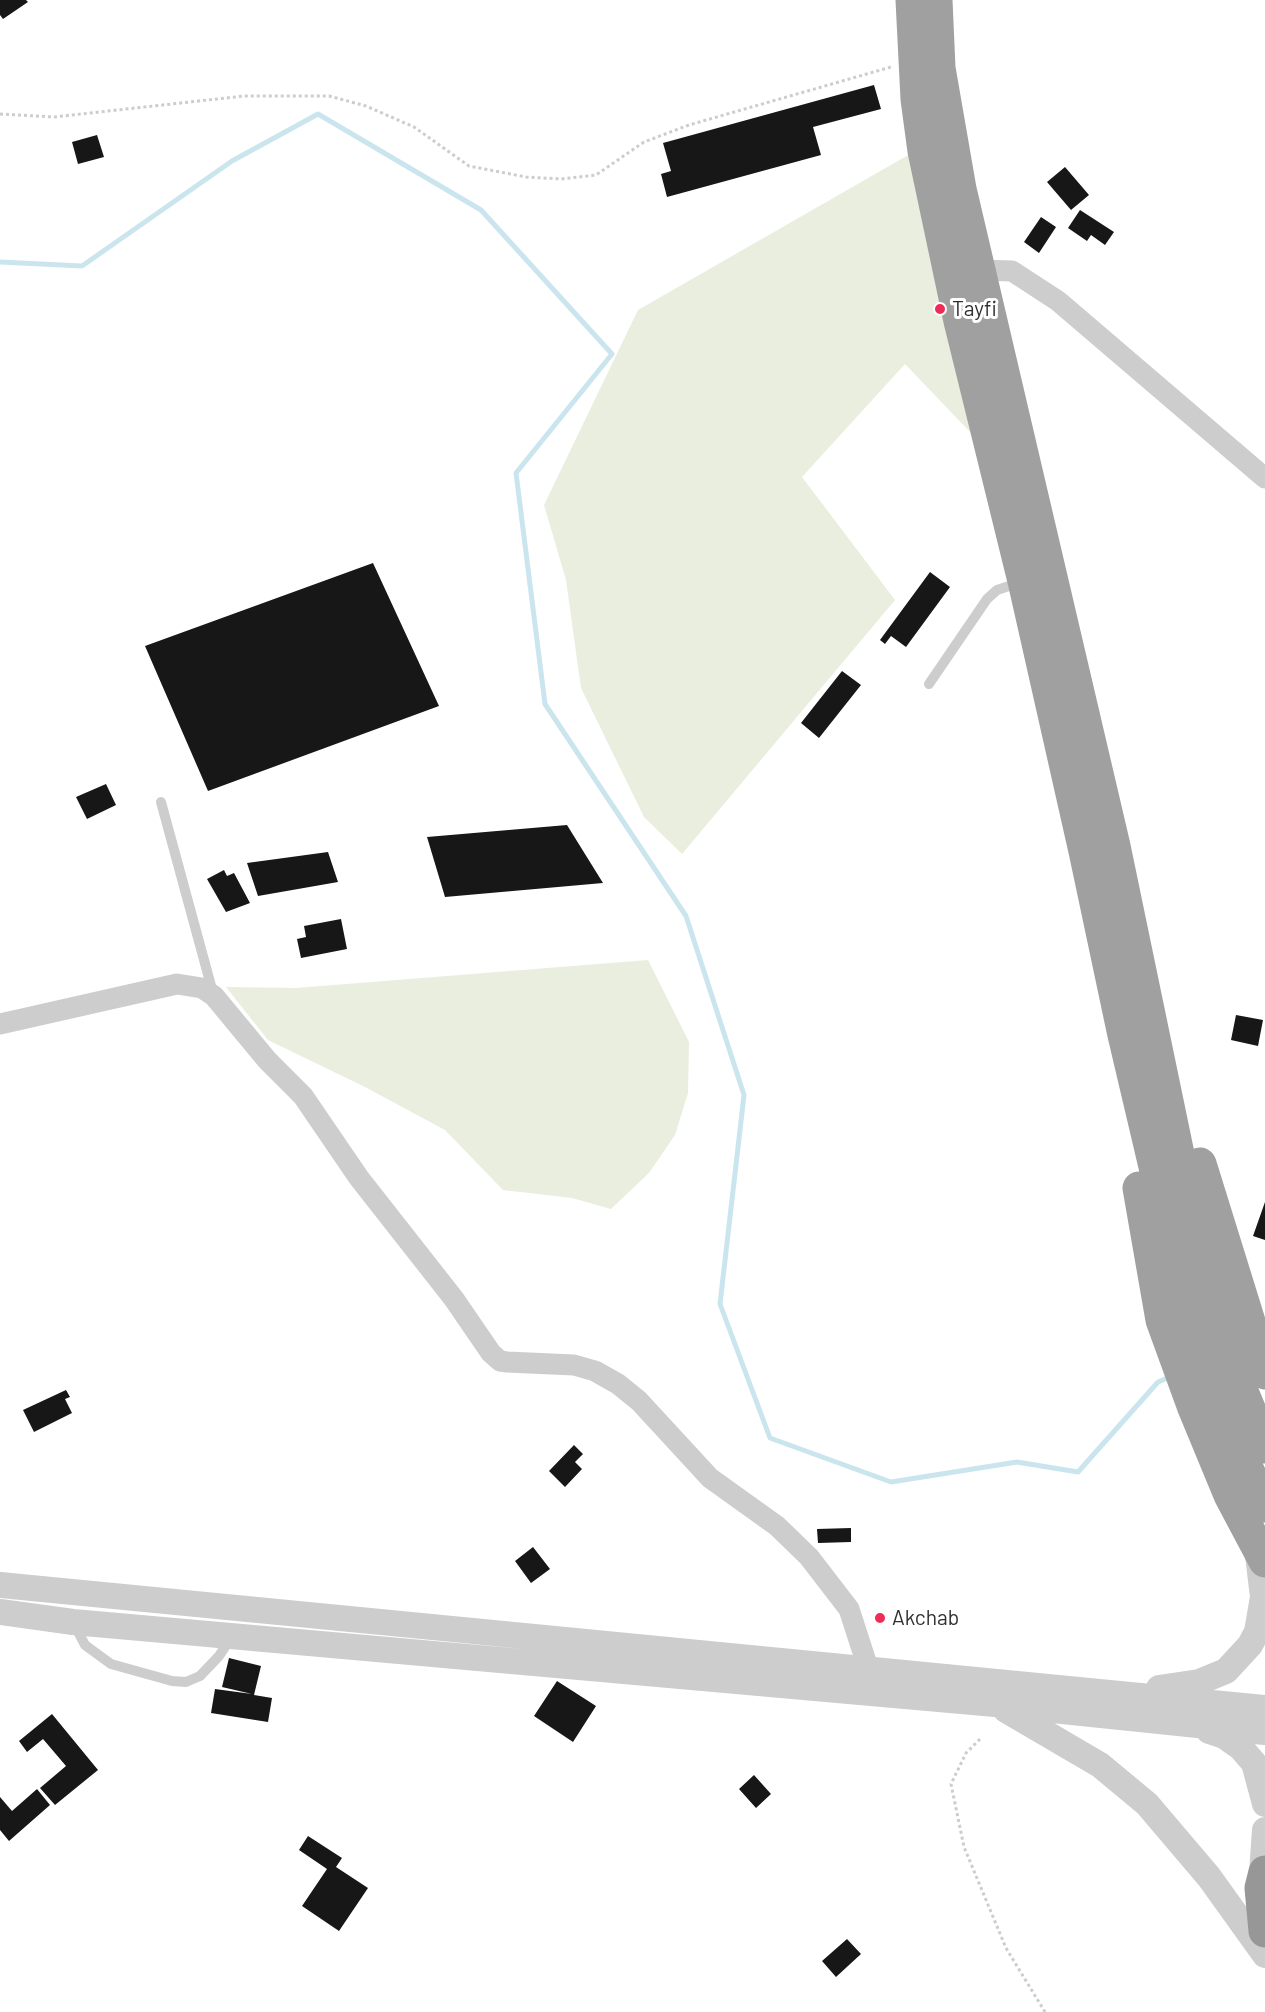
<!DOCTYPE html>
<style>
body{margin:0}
canvas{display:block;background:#fff}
</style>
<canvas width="1265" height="2012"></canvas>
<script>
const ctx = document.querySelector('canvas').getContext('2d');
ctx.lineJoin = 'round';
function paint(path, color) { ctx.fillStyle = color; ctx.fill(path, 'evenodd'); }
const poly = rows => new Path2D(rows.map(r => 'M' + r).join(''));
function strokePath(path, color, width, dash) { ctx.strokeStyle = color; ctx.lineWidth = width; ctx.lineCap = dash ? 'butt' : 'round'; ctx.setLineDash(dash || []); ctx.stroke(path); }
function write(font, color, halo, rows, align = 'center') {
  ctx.font = font + ' Barlow,sans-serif'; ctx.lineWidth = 6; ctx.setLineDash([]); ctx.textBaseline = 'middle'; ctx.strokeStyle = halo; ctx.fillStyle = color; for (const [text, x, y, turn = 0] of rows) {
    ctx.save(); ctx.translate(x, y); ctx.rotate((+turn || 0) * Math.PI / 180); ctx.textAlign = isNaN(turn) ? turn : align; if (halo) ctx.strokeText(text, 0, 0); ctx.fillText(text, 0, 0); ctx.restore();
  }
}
paint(poly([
 [910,154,971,433,905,364,802,477,895,600,682,854,644,817,581,688,566,580,544,505,638,310],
 [648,960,689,1042,688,1093,675,1135,649,1173,611,1209,572,1198,503,1190,445,1130,365,1087,268,1040,226,987,296,988]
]), '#e9eede');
strokePath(poly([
 [0,262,82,266,232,161,318,114,481,210,612,354,516,473,545,704,686,916,744,1095,720,1304,770,1438,891,1482,1017,1462,1078,1472,1158,1382,1172,1376]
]), '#cae5ee', 5);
paint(poly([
 [0,0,26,0,28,2,3,19,0,15],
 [874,85,881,109,813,127,821,155,667,197,661,174,671,171,663,143],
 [97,135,104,157,78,164,72,142],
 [1065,167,1089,195,1071,210,1047,182],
 [1080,210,1114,232,1105,245,1091,235,1087,241,1068,228],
 [1041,217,1056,227,1039,253,1024,242],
 [373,563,439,706,208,791,145,646],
 [930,572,950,587,906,647,891,636,885,644,880,640],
 [842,671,861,685,819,738,801,723],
 [106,784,116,805,87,819,76,797],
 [567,825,603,883,445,897,427,837],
 [328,852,338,882,258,896,247,863],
 [224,870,227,876,234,873,250,903,226,912,207,879],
 [341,919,347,949,301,958,297,939,306,937,304,926],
 [1236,1015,1263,1020,1258,1046,1231,1040],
 [1265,1202,1265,1240,1253,1236],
 [66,1390,70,1397,65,1399,72,1413,34,1432,23,1410],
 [574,1445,583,1454,575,1462,582,1469,565,1487,549,1471],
 [851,1528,851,1542,818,1543,817,1529],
 [533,1547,550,1569,531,1583,515,1561],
 [229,1658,261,1666,254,1695,272,1698,268,1722,211,1713,215,1689,252,1694,222,1687],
 [557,1681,596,1706,573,1742,534,1716],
 [52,1714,98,1770,55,1805,40,1788,66,1766,43,1739,27,1752,19,1741],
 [754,1775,771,1794,756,1808,739,1789],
 [37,1789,50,1805,9,1841,0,1830,0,1797,12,1811],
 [308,1836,342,1858,336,1867,368,1888,339,1931,302,1906,327,1869,299,1850],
 [847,1939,861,1954,836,1977,822,1961]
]), '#171717');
strokePath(poly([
 [0,114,54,117,244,96,329,96,366,106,414,127,469,166,526,177,561,179,596,175,644,142,689,125,891,67],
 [980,1739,966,1753,951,1784,964,1847,1006,1948,1045,2012]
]), '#cdcdcd', 3, [3, 3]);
strokePath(poly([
 [929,684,987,599,997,590,1021,582],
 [161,802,213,993],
 [73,1622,85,1645,111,1664,172,1681,186,1682,200,1676,219,1656,231,1638]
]), '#cdcdcd', 10);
strokePath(poly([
 [978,270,1012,271,1058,301,1265,478],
 [0,1024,177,984,202,988,214,996,267,1060,303,1096,359,1178,454,1299,491,1353,500,1361,507,1362,574,1365,595,1371,618,1384,639,1401,710,1478,777,1526,809,1557,849,1609,869,1671]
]), '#cdcdcd', 21);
strokePath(poly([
 [0,1585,1265,1708],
 [0,1612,73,1622,995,1704,1265,1732],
 [1159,1688,1199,1682,1226,1671,1250,1645,1257,1632,1263,1597,1257,1547],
 [1006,1710,1100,1765,1147,1804,1209,1877,1265,1955],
 [1209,1731,1224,1736,1241,1748,1254,1763,1265,1804],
 [1261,1888,1265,1830]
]), '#cdcdcd', 26);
strokePath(poly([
 [912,0,917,99,924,151,960,321,1024,581,1085,851,1124,1035,1173,1243,1214,1382,1235,1444,1265,1506],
 [936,0,939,68,960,189,1114,846,1183,1178,1211,1293,1236,1377,1265,1447],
 [1200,1164,1265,1373],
 [1139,1188,1162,1320,1194,1408,1230,1495,1265,1561]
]), '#a0a0a0', 33);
strokePath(poly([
 [1265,1872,1261,1888,1265,1931]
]), '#979797', 33);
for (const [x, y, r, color] of [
 [940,309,6,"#ee2c56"],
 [880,1618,6,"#ee2c56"]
]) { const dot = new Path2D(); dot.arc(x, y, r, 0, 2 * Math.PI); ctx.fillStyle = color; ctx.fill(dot); strokePath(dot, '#fff', 2); }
write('21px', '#303030', '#fff', [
 ["Tayfi",952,309],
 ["Akchab",892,1618]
], 'left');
</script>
